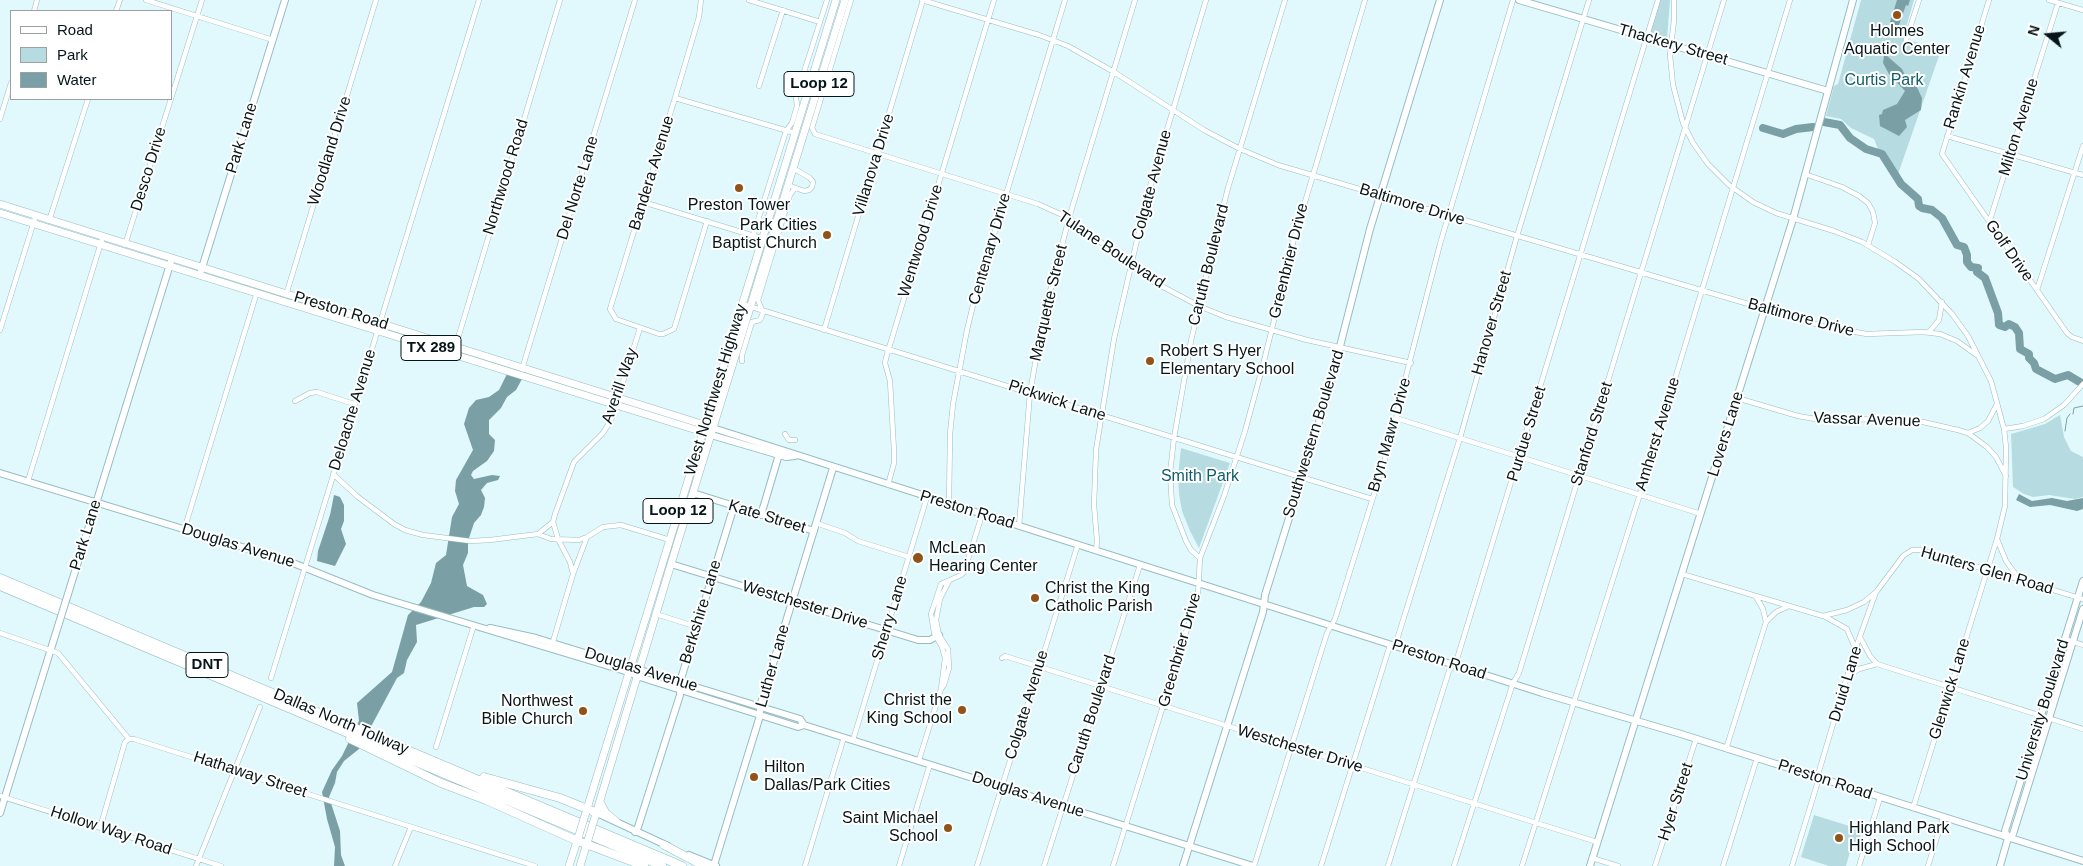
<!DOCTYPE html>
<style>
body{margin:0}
#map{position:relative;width:2083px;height:866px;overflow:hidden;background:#e1f9fd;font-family:Arial,sans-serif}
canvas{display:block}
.legend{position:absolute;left:10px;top:10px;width:162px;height:90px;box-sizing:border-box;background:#fff;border:1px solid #9ba1a2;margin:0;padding:6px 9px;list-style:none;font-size:15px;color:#061517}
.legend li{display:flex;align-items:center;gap:10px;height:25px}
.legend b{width:25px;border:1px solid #9ba1a2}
.north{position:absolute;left:2023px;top:10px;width:50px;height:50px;-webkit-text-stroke:4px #fff;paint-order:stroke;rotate:287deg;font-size:14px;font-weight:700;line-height:20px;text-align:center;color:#061517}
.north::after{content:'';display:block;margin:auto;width:18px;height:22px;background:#061517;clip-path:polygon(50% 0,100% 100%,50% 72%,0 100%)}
</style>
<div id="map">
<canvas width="2083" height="866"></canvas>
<ul class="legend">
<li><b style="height:6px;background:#fff"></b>Road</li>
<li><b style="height:14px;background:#b6dce2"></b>Park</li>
<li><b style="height:14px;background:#7a9fa5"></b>Water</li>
</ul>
<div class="north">N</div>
</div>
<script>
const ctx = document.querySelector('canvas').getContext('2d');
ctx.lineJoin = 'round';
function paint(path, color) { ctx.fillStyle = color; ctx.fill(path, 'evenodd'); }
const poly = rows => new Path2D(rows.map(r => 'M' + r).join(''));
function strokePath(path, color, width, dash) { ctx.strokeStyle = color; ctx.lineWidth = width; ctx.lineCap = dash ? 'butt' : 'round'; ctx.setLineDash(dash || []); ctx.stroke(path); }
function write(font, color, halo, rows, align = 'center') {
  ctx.font = font + ' Arial,sans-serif'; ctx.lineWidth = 4; ctx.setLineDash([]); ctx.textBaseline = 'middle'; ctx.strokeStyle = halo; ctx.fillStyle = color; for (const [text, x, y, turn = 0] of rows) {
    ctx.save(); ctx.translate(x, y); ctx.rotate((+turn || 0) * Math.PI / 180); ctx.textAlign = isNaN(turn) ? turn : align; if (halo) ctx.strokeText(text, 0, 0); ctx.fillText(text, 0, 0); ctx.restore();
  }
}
paint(poly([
 [1660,0,1670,0,1667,39,1650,34],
 [1861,0,1914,0,1903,38,1941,50,1896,180,1882,159,1874,139,1851,128,1841,119,1826,116,1834,86,1838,84],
 [2060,415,2064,437,2071,451,2083,457,2083,497,2075,499,2049,495,2033,497,2024,494,2013,487,2011,434,2045,424],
 [1181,448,1230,463,1199,548,1190,531,1182,511,1179,494,1178,476],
 [1814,815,1862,830,1858,845,1852,844,1846,866,1829,866,1801,857]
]), '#b6dce2');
paint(poly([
 [1897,0,1910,0,1908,6,1906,5,1898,28,1889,25],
 [1886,55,1902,69,1908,81,1914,81,1922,98,1921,110,1905,120,1907,127,1899,136,1880,126,1879,115,1882,114,1883,110,1897,104,1905,91,1889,74,1883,63,1884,56],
 [507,374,522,379,516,390,507,397,501,408,489,420,489,434,495,440,494,451,487,461,473,471,471,475,474,479,492,475,500,476,498,480,487,483,481,490,485,498,484,507,481,515,474,523,468,541,468,553,463,565,467,586,483,595,487,604,484,607,474,607,416,625,417,642,407,660,404,673,397,678,359,749,344,761,337,772,335,783,329,797,340,831,341,855,345,866,334,866,335,847,327,819,322,792,332,770,342,756,359,721,357,703,392,672,408,615,421,602,431,583,436,563,446,555,452,517,459,504,455,491,456,480,473,450,464,424,469,408,476,400,489,397,499,390],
 [2019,494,2032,501,2052,498,2067,501,2083,498,2083,509,2077,511,2050,505,2030,507,2016,500],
 [334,495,340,497,344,505,344,521,341,529,346,544,335,566,317,561,318,551,330,515]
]), '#7a9fa5');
strokePath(poly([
 [2073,414,2074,408,2083,406],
 [2065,431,2067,418,2070,414]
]), '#7a9fa5', 1);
strokePath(poly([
 [1824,122,1840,125,1850,138,1866,149,1882,154,1901,184,1918,199,1919,206,1922,208,1932,210,1942,218,1957,245,1964,247,1967,255,1967,262,1971,267,1978,268,1977,272,1985,278,1998,313,1999,325,2005,327,2009,324,2015,327,2019,333,2020,349,2029,354,2029,358,2034,363,2036,369,2055,379,2068,375,2083,384],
 [1763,128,1783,134,1796,129,1813,127]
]), '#7a9fa5', 8);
const street = poly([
 [146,0,273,40],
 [701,0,699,17,675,98,610,309,616,319,659,334,663,334,674,329,707,221],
 [749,0,820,22],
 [851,0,812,128,815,134,1038,204,1069,218,1152,281,1199,306,1226,317,1307,340,1411,363],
 [922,0,1039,35,1068,46,1114,72,1204,130,1240,149,1278,165,1826,327,1867,334,1923,332,1940,334,1957,341,1978,356],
 [1674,0,1674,20,1670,55,1673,85,1683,123,1693,143,1708,164,1729,185,1753,202,1776,213,1834,231,1862,242,1894,261,1919,279,1952,314,1968,336,1991,381,1997,403,2004,429,2006,447,2005,506,1997,539,1913,808],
 [1989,0,1942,154,2067,333,2072,337,2083,341],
 [2049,0,2083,10],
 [34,11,37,0],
 [116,11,120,0],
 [1906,40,1919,0],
 [759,86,783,10],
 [675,98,795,133],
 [0,119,11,83],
 [1947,136,2083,175],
 [1805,174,1842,187,1859,196,1868,203,1873,212,1875,223,1868,245],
 [788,185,804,191,809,190,812,187,813,182,810,178,793,168],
 [643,202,764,239],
 [49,221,88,99],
 [1989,223,2058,3],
 [753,236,786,131,792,123,797,106,796,97,827,0],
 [125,245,202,0],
 [2037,290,2083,146],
 [286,295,376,0],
 [742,304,1372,499],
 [0,330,36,215],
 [824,330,923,0],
 [1929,332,1939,320,1942,302],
 [455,348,560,0],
 [742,361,742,355,752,322,760,320,763,313,758,300,790,195,795,188],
 [522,369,635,0],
 [1737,398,1798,416,1821,420,1899,419,1923,422,1958,430,1968,433,1987,447,1996,457,2006,476],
 [295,401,310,393,317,392,354,404],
 [1396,418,1701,514],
 [2004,429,2023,426,2044,419,2064,405,2083,384],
 [1968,433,1980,428,1988,421,1997,404],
 [785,434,789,440,795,440],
 [333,474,358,497,394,524,405,530,423,535,470,541,490,540,538,534,553,522],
 [28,481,103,236],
 [888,485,894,463,894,451,890,381,885,363,886,358,994,0],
 [949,504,950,434,953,404,967,330,975,297,1065,0],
 [816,523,845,533,858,541,909,557],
 [1019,526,1030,393,1043,318,1069,218,1135,0],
 [184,530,257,292],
 [538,534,551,539,579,540,587,537,603,527,621,525,670,540],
 [1997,539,2006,561,2019,579],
 [1096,551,1097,541,1094,505,1096,450,1114,339,1148,193,1206,0],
 [1200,558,1191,550,1186,541,1172,505,1170,473,1174,438,1191,341,1211,255,1228,188,1285,0],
 [573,574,570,562,558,539,553,522,555,514,574,462,603,433,611,420,640,328],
 [1682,574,1823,616,1847,610,1864,602,1877,591,1903,556,1912,550,1922,550,2083,599],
 [1756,597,1763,609,1766,622],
 [656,614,697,627],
 [1824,616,1847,629,1855,648],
 [0,633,58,653,129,739,134,739,535,866],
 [1860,637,1870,656,1877,664],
 [2065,639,2083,645],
 [552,645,573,574,587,537],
 [1395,646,1460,438,1517,236,1589,0],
 [1002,658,1005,656,1597,842],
 [1849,675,1859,669,1877,664,2083,729],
 [271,678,479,0],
 [941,689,945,658,942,647,934,633,931,614,941,584,961,575,964,572,982,515],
 [853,740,927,497],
 [436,747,474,625],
 [1726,749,1766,622,1776,612,1787,607],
 [919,760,941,689,944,685,949,668,948,649,939,635,936,620,940,599,949,581],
 [1817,778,1855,650,1876,592],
 [0,796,221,866],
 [100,828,125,742,129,739],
 [1592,858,1618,866],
 [196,866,260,707],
 [395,866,411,827],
 [805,866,844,737],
 [899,866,930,764],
 [977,866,1078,544],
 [1044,866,1140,565],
 [1113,866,1198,594,1200,558,1224,496,1245,431,1263,365,1294,239,1365,0],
 [1254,866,1327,633,1335,619,1396,424,1397,411,1440,244,1513,0],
 [1321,866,1390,645],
 [1388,866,1449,671,1457,659,1658,0],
 [1454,866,1513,683,1519,673,1724,0],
 [1522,866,1640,494,1790,0],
 [1655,866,1696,739],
 [1723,866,1757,758],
 [1792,866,1819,778],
 [1859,866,1880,798],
 [1928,866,1943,818]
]);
const secondary = poly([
 [1519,0,1828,91],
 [201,271,285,0],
 [713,428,1542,693,1681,734,2083,861],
 [711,435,786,457,795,456],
 [0,473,288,561,373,595,625,671,643,678,798,727,804,725],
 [693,493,814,531],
 [761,515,780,451],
 [671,564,918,640,930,640,939,635],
 [68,594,172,258],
 [490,628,536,638,800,719,804,725,1253,866],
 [0,813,59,623],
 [597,813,668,846],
 [635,832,638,827,680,695,680,682,734,506],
 [2008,838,2013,834,2083,609],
 [689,855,716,866],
 [714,865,759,719,761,703,833,468],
 [1183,866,1263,612,1265,595,1328,393,1370,229,1440,0],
 [1590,866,1793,219,1853,0],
 [2000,866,2008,838,2005,831,2083,581]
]);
const primary = poly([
 [0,204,708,426],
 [0,213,706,433],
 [600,802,606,813,616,821],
 [586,812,836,0],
 [595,817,671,564,845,0],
 [569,866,579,835],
 [580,866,588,840]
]);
const highway = poly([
 [0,578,682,866],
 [0,586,662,866],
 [350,739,441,783,486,800,573,839,644,866],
 [484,777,560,798,597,813],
 [664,845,704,866]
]);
strokePath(street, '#96bdc4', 5.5);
strokePath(secondary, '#96bdc4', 8);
strokePath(primary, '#96bdc4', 8);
strokePath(highway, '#96bdc4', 9);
strokePath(street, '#fff', 4.5);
strokePath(secondary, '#fff', 6);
strokePath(primary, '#fff', 7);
strokePath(highway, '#fff', 8);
const secondaryBridge = poly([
 [59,623,68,594]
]);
const primaryBridge = poly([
 [579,835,586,812],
 [588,840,595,817]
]);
strokePath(secondaryBridge, '#96bdc4', 8, []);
strokePath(primaryBridge, '#96bdc4', 8, []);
strokePath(secondaryBridge, '#fff', 6);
strokePath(primaryBridge, '#fff', 7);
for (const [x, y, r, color] of [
 [1897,15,5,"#905217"],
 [739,188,5,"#905217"],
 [827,235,5,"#905217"],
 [1150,361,5,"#905217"],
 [918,558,6,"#905217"],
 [1035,598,5,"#905217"],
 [962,710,5,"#905217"],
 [583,711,5,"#905217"],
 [754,777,5,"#905217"],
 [948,828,5,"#905217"],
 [1839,838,5,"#905217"]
]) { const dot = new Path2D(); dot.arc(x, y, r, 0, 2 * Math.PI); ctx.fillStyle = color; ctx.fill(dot); strokePath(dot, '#fff', 2); }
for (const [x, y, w] of [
 [819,84,70],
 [431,348,60],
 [678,511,70],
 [207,665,42]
]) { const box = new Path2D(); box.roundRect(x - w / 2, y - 12.5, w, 25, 4); ctx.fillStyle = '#fff'; ctx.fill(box); strokePath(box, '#061517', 1); }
write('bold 15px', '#061517', null, [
 ["Loop 12",819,84],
 ["TX 289",431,348],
 ["Loop 12",678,511],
 ["DNT",207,665]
]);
write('16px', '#061517', '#fff', [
 ["Holmes",1897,32,"center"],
 ["Aquatic Center",1897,50,"center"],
 ["Preston Tower",739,206,"center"],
 ["Park Cities",817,226,"right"],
 ["Baptist Church",817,244,"right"],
 ["Robert S Hyer",1160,352],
 ["Elementary School",1160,370],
 ["McLean",929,549],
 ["Hearing Center",929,567],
 ["Christ the King",1045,589],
 ["Catholic Parish",1045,607],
 ["Christ the",952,701,"right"],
 ["King School",952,719,"right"],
 ["Northwest",573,702,"right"],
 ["Bible Church",573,720,"right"],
 ["Hilton",764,768],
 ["Dallas/Park Cities",764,786],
 ["Saint Michael",938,819,"right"],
 ["School",938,837,"right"],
 ["Highland Park",1849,829],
 ["High School",1849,847]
], 'left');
write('16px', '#061517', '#fff', [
 ["Thackery Street",1673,45,16],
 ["Rankin Avenue",1965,77,-73],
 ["Milton Avenue",2019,127,-73],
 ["Park Lane",242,138,-73],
 ["Woodland Drive",330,151,-73],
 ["Villanova Drive",874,165,-73],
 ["Desco Drive",149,169,-73],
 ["Bandera Avenue",652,173,-73],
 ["Northwood Road",506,177,-73],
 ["Colgate Avenue",1152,185,-75],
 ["Del Norte Lane",578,188,-73],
 ["Baltimore Drive",1412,205,17],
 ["Wentwood Drive",921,241,-73],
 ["Centenary Drive",990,249,-74],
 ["Tulane Boulevard",1111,250,34],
 ["Golf Drive",2009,251,55],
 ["Greenbrier Drive",1289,261,-76],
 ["Caruth Boulevard",1209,265,-76],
 ["Marquette Street",1049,303,-77],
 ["Preston Road",341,311,17],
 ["Baltimore Drive",1801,318,15],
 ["Hanover Street",1492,323,-74],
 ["Averill Way",620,386,-71],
 ["West Northwest Highway",716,390,-73],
 ["Pickwick Lane",1057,401,18],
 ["Deloache Avenue",353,410,-73],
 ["Vassar Avenue",1867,420,2],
 ["Southwestern Boulevard",1314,434,-73],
 ["Purdue Street",1527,434,-73],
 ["Stanford Street",1592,434,-73],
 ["Amherst Avenue",1658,434,-73],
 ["Lovers Lane",1726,434,-73],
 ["Bryn Mawr Drive",1390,435,-74],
 ["Preston Road",967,510,17],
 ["Kate Street",767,517,17],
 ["Park Lane",86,535,-73],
 ["Douglas Avenue",238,546,17],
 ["Hunters Glen Road",1987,571,16],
 ["Westchester Drive",805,605,17],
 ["Berkshire Lane",701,612,-73],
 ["Sherry Lane",890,618,-73],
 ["Greenbrier Drive",1180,650,-74],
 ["Preston Road",1439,660,18],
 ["Luther Lane",773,666,-74],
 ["Douglas Avenue",641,670,17],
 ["Druid Lane",1846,684,-73],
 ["Glenwick Lane",1950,689,-73],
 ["Colgate Avenue",1027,705,-73],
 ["University Boulevard",2043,710,-73],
 ["Caruth Boulevard",1092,715,-72],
 ["Dallas North Tollway",341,722,23],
 ["Westchester Drive",1300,749,17],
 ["Hathaway Street",250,775,18],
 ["Preston Road",1825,780,18],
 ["Douglas Avenue",1028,795,18],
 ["Hyer Street",1676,802,-72],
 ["Hollow Way Road",111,831,18]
]);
write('16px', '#0f5e69', '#fff', [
 ["Curtis Park",1884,81],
 ["Smith Park",1200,477]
]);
</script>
